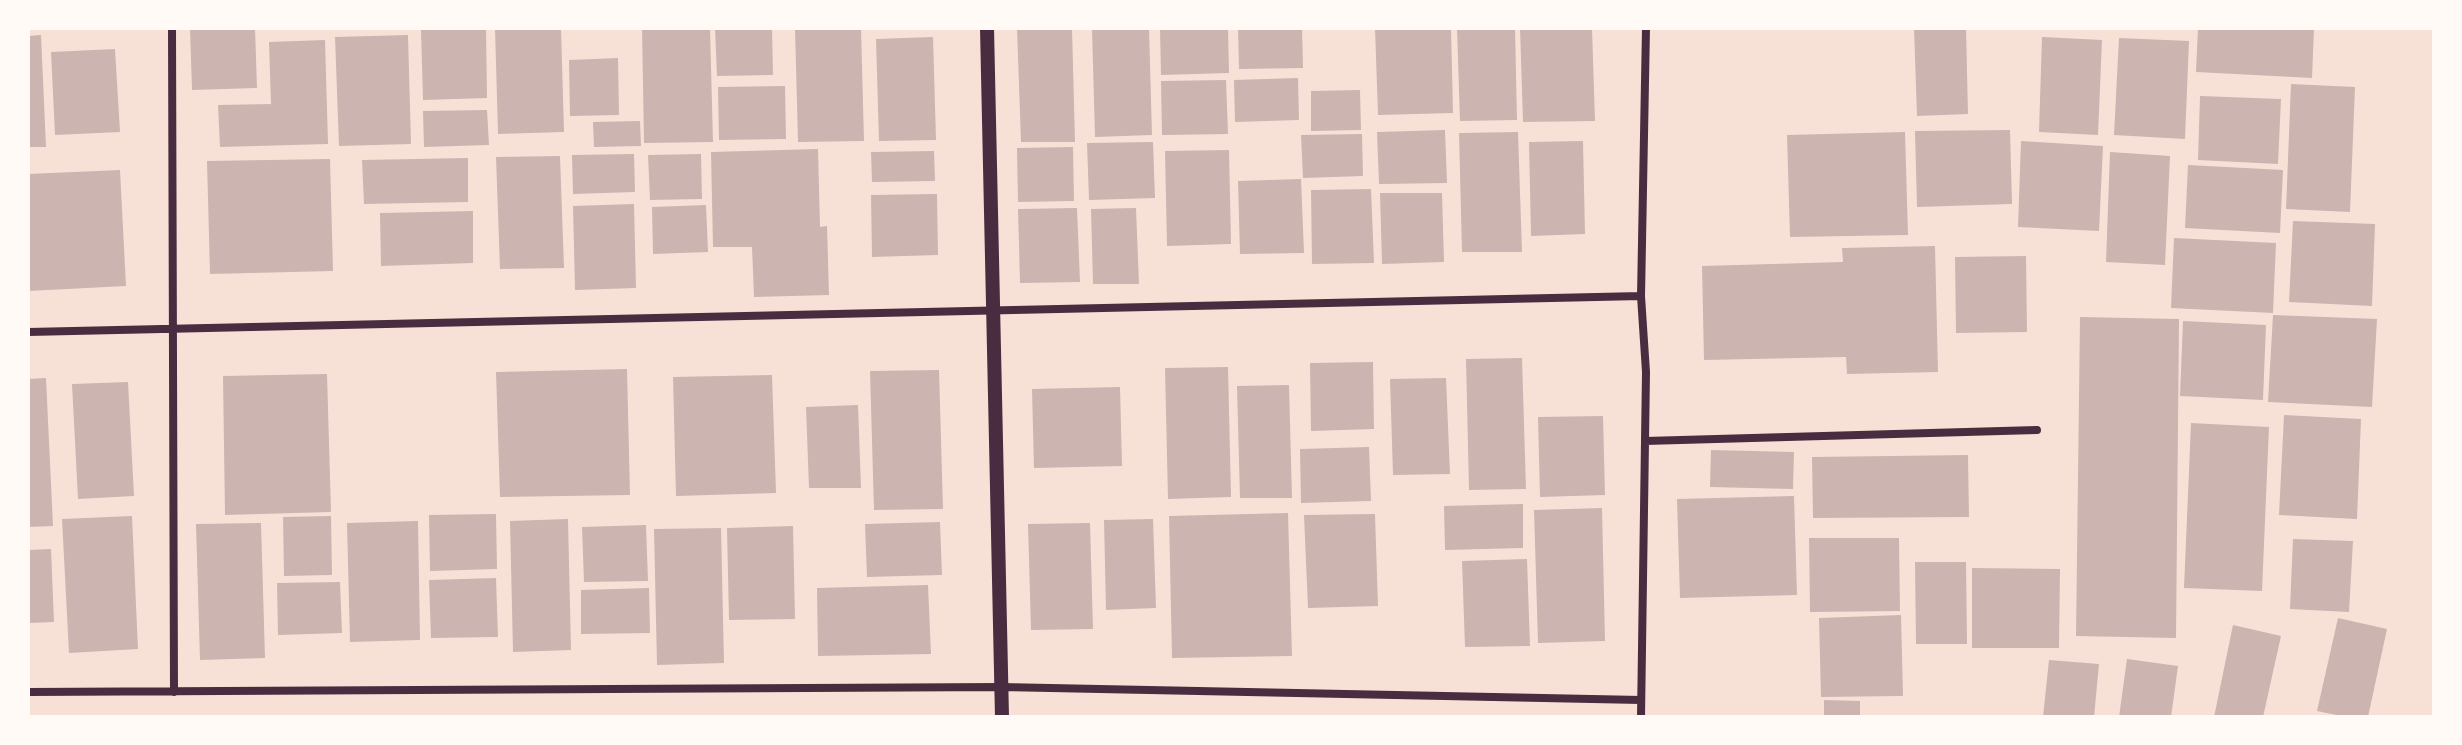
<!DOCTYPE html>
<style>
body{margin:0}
#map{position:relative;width:2462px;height:745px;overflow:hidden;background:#f7e1d7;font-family:"Nunito Sans",sans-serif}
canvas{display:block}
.frame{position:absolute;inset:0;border:30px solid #fffaf5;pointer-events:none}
</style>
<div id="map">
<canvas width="2462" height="745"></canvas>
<div class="frame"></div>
</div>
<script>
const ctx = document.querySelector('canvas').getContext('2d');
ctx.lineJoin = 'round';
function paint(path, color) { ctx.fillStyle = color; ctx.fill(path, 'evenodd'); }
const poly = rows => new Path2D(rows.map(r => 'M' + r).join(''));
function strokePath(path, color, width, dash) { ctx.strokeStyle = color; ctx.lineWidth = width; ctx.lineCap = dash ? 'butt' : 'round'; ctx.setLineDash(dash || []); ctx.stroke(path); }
paint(poly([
 [190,28,255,28,257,88,192,90],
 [495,28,561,28,564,132,498,134],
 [642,28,710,28,713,142,644,143],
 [715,28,772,28,773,75,717,76],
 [795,28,861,28,864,141,798,142],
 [1017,28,1072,28,1075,142,1021,142],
 [1092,28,1149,28,1152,135,1095,137],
 [1160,28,1228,28,1229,73,1161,75],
 [1238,28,1302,28,1303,68,1239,69],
 [1375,28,1451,28,1453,113,1378,115],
 [1457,28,1515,28,1517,120,1460,121],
 [1520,28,1592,28,1595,121,1523,122],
 [1914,28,1966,28,1968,114,1917,116],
 [2198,28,2314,28,2312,78,2196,72],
 [486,29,487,98,423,100,421,30],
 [41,35,46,147,28,147,28,36],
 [408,35,411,144,339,146,335,37],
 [933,37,936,140,879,141,876,39],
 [2042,37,2102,40,2098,135,2039,132],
 [2119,38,2189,41,2185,139,2114,135],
 [325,40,328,144,220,147,218,105,271,104,269,42],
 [115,49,120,132,55,135,51,52],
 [618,58,619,115,570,116,569,60],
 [1298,78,1299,120,1235,122,1234,80],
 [1226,80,1228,134,1162,135,1161,81],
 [2291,84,2355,87,2350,212,2286,209],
 [785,86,786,139,719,140,718,87],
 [1360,90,1361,130,1311,131,1311,91],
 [2200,96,2281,99,2278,164,2198,160],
 [487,110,489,145,424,147,423,111],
 [640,121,641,146,594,147,593,122],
 [1445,130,1447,183,1379,184,1377,132],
 [2010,130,2012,204,1917,207,1915,131],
 [1518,132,1522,252,1462,252,1459,133],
 [1905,132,1908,235,1790,237,1787,135],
 [1362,134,1363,176,1303,178,1301,135],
 [1583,141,1585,234,1531,236,1529,142],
 [2021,141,2103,146,2099,231,2018,227],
 [1153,142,1155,198,1089,200,1087,143],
 [1073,147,1074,201,1018,202,1017,148],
 [818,149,820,227,827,226,829,295,754,297,752,247,713,247,711,152],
 [1229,150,1231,244,1167,246,1165,151],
 [934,151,935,181,872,182,871,152],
 [2110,152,2170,156,2165,265,2106,262],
 [634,154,635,192,573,194,572,155],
 [701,154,702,199,650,200,648,155],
 [560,156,564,268,500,269,496,157],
 [468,158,468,202,364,204,362,160],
 [330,159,333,271,210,274,207,161],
 [2188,165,2283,170,2280,233,2185,228],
 [120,170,126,286,28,291,28,174],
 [1301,179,1304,253,1240,254,1238,181],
 [1371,189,1374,263,1312,264,1311,190],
 [1380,193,1442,193,1444,262,1382,264],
 [937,194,938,255,872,257,871,195],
 [634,204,636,288,575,290,573,206],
 [706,205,708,252,653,254,652,207],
 [1077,208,1080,282,1020,283,1018,209],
 [1136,208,1139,284,1093,284,1091,209],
 [473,211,473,263,381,266,380,213],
 [2293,221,2375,224,2372,306,2289,302],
 [2174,238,2276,243,2273,313,2171,308],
 [1935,246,1938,372,1847,374,1846,357,1704,360,1702,266,1843,262,1842,248],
 [2026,256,2027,332,1956,333,1955,257],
 [2273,315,2377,319,2372,407,2268,402],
 [2080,317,2179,319,2176,638,2076,636],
 [2183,321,2266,325,2263,400,2180,396],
 [1522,358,1526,489,1469,490,1466,359],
 [1373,362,1374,429,1311,431,1310,363],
 [1228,367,1231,497,1168,499,1165,368],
 [627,369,630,495,500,497,496,372],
 [939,370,943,509,874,510,870,371],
 [327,374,331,512,225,515,223,376],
 [772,375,776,493,676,496,673,377],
 [46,378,53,526,28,527,28,379],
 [1446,378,1450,474,1393,475,1390,379],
 [128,382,134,496,78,499,72,384],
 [1289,385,1292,498,1240,498,1237,386],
 [1120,387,1122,466,1034,468,1032,389],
 [858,405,861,488,809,488,806,407],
 [2284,415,2361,419,2357,519,2279,515],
 [1603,416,1605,495,1540,497,1538,417],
 [2191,423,2269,427,2262,591,2184,588],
 [1369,447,1371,501,1301,503,1300,449],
 [1711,450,1794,452,1793,489,1710,487],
 [1968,455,1969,517,1813,518,1812,457],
 [1794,496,1797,595,1680,598,1677,499],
 [1523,504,1523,548,1445,550,1444,506],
 [1602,508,1605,641,1538,643,1534,510],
 [1288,513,1292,656,1172,658,1169,516],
 [496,514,497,569,430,571,429,515],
 [1375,514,1378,606,1308,608,1304,515],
 [132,516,138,649,69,653,62,519],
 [331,516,332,575,284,576,283,517],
 [568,519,571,650,513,652,510,521],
 [1153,519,1156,608,1106,610,1104,520],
 [418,521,420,640,350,642,347,523],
 [940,522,942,575,867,577,865,524],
 [261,523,265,658,200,660,196,524],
 [1090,523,1093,629,1031,630,1028,524],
 [646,525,648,581,584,582,582,527],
 [793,526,795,619,729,620,727,528],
 [721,528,724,663,657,665,654,529],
 [1809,538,1899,538,1900,611,1810,612],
 [2293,539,2353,541,2349,612,2290,609],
 [51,549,54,622,28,623,28,550],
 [1527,559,1530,646,1465,647,1462,561],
 [1915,562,1966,562,1967,644,1916,644],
 [1972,568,2060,569,2059,648,1972,648],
 [496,578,498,637,431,638,429,580],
 [340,582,342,633,278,635,277,583],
 [928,585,931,654,818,656,817,588],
 [649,588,650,633,581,634,581,590],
 [1901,615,1903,696,1821,697,1819,618],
 [2338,618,2387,629,2368,717,2346,717,2317,711],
 [2233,625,2281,636,2263,717,2214,717],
 [2127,659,2178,666,2171,717,2119,717],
 [2049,660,2099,664,2094,717,2043,717],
 [1824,700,1860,701,1860,717,1824,717]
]), '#ccb4b1');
strokePath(poly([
 [172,28,174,692],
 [28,332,1641,296],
 [1645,441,2037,430],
 [28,692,1001,687,1641,700],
 [1641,717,1646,372,1641,296,1646,28]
]), '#4a2c40', 8);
strokePath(poly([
 [987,28,1002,717]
]), '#4a2c40', 14);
</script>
